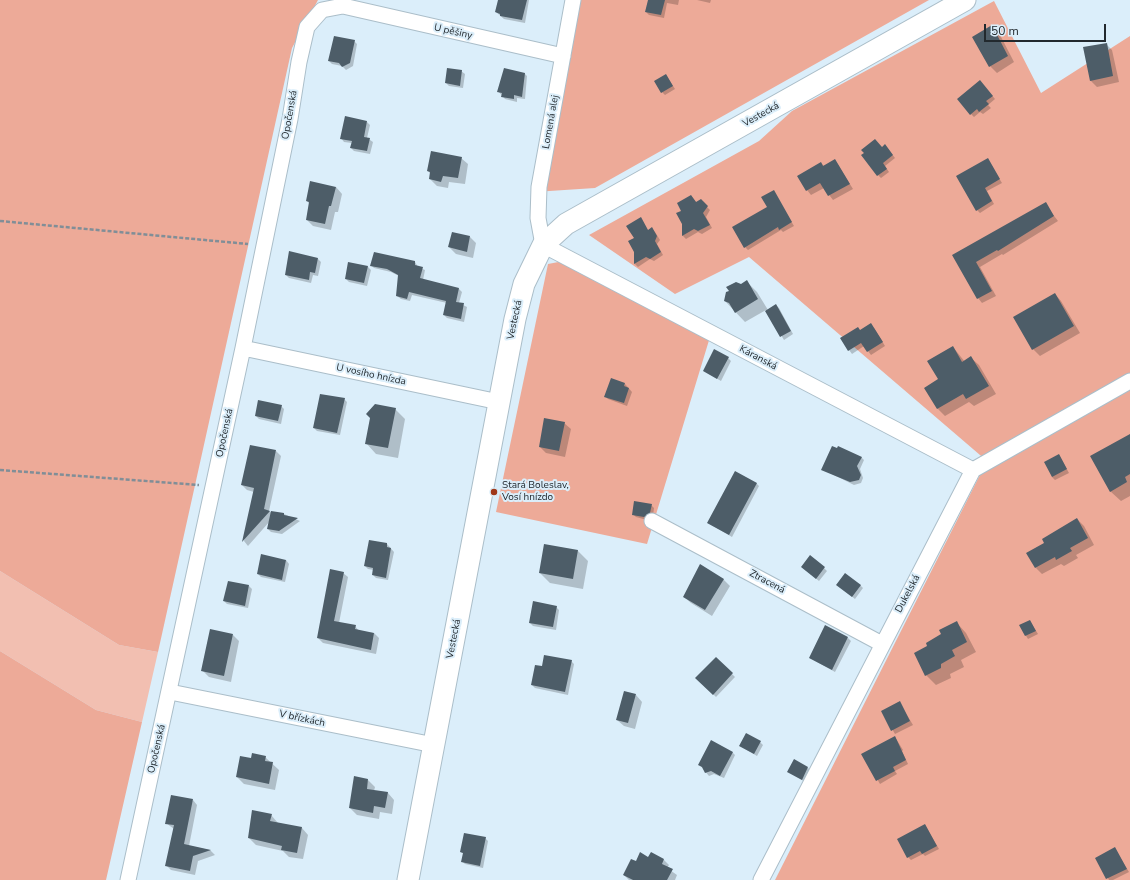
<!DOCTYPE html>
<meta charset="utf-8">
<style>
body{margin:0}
#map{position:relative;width:1130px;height:880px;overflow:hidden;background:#dbeefa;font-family:"Nunito Sans",sans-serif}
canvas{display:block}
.scale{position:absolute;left:984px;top:24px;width:122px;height:18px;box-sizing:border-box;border:2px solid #22292e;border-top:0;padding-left:5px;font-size:12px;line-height:14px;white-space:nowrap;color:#22292e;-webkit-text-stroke:3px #dbeefa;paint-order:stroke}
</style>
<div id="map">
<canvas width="1130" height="880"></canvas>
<div class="scale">50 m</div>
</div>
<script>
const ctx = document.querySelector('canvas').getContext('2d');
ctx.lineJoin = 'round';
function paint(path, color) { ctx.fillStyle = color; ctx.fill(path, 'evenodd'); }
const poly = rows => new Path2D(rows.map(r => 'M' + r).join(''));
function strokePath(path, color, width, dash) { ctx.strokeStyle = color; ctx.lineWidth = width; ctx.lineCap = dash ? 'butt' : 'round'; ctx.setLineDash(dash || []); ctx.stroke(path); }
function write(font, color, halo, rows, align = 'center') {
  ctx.font = font + ' "Nunito Sans",sans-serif'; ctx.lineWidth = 4; ctx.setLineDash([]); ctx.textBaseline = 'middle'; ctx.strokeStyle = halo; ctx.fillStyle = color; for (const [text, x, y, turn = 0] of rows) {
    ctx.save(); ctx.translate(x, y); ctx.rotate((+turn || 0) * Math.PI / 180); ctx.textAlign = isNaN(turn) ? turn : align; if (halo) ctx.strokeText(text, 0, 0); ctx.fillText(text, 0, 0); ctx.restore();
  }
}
paint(poly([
 [0,571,119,645,158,652,142,722,96,710,0,651]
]), '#f2bfb1');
paint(poly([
 [0,0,318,0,292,48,158,652,119,645,0,571],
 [568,0,929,0,595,188,534,192],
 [994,1,1041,93,1130,36,1130,880,775,880,987,461,749,257,675,294,589,235,759,141,792,111],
 [569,260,710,337,647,544,496,512,548,264],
 [0,651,96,710,142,722,106,880,0,880]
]), '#edaa98');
paint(poly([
 [499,0,529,0,525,23,504,19,496,12],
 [649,0,679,0,678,5,667,3,664,18,649,15,646,12],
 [697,0,711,0,710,3],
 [992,26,999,33,1014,62,997,73,990,66],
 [354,41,357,44,353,66,346,70,342,66,332,64,329,61],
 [1106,44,1112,50,1119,82,1097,87,1091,81,1084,48],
 [461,71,465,74,463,88,449,86,446,83],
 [524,73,527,76,525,99,517,98,517,102,505,99,498,91],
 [666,75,675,89,665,95,662,92],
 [983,85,995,99,988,105,991,108,983,114,980,112,974,117,971,114],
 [367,122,370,125,367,138,373,142,370,154,354,151,351,148,352,143,344,142,341,138],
 [882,148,888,149,895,158,885,166,889,172,881,178,878,175],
 [461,158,468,164,465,184,449,182,448,188,437,186,430,179,431,174,428,171],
 [987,159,1002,183,987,191,994,204,980,213,977,210],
 [835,160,853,189,833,200,824,188,811,195,807,190,821,163,824,166],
 [336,187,342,194,338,212,335,212,331,230,313,226,307,220,310,204,307,201],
 [773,191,794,226,783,232,781,230,748,250,745,247,768,208],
 [691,196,697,203,701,201,710,210,706,217,712,228,702,234,698,232,686,239,683,236,683,211],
 [1045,204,1058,221,1003,255,1002,254,980,267,996,296,982,303,978,298,954,255],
 [641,219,648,231,652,229,655,232,660,240,657,244,663,255,654,261,650,259,638,267,635,264,635,238],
 [470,237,476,243,473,258,456,254,449,247],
 [318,259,321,262,318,276,313,275,311,283,289,278,286,275],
 [415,262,418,267,425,270,423,280,459,289,462,292,459,303,467,307,464,322,447,318,444,315,447,303,412,295,410,301,401,299,397,296,399,276,391,272,374,268,371,265],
 [349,263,368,267,371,270,367,286,349,282,346,279],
 [747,282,757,292,768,310,776,305,779,308,793,334,784,340,766,310,745,322,725,301,730,291],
 [1055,294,1061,301,1080,333,1040,356,1033,349],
 [874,328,885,346,871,355,864,346,852,354,841,339],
 [953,347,965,362,971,358,979,365,996,394,974,406,969,402,945,416,938,409,925,388,939,380],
 [728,358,731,361,721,381,704,371],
 [625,384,632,392,627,406,608,399,605,396],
 [344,399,347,402,340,435,317,431,314,428],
 [281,406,284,409,281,424,259,419,256,416],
 [395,409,405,419,398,458,376,454,366,443],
 [564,423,571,429,565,457,546,453,540,447],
 [1130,437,1130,496,1121,501,1110,491],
 [276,451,281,456,269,511,272,513,284,514,300,521,282,534,271,532,268,529,270,521,248,546,244,541,254,492,247,490,242,485],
 [1059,455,1069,473,1055,480,1052,477],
 [861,457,864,460,860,469,863,478,861,483,854,485,822,469],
 [756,483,759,486,732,537,708,523],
 [651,505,654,508,653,516,647,520,636,517,633,514],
 [1077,519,1084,526,1094,545,1076,555,1078,558,1064,566,1061,564,1042,574,1036,568,1045,544],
 [387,544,394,552,388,580,376,578,373,575,374,570,368,569,365,566],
 [577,550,588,561,583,589,550,583,540,573],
 [286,560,289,564,285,582,261,577,258,574],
 [802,567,824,568,827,571,819,581],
 [343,573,348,577,339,623,355,626,359,631,374,633,379,638,376,654,323,643,318,638],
 [723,579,730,586,712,616,691,603,684,597],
 [860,585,863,588,855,599,841,588],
 [249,586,252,589,248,608,227,604,224,601],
 [556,607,559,610,556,630,533,626,530,623],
 [1030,621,1038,634,1028,639,1020,626],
 [956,622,966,633,976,652,961,660,964,667,950,674,951,678,936,685,926,675,929,646],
 [233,635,239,641,231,682,209,677,202,670],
 [848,638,851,641,835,672,810,658],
 [716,658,735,677,716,697,697,678],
 [571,661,574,664,568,695,535,688,532,685,543,667],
 [636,695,642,702,635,729,624,726,617,720],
 [899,702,913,725,895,734,882,712],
 [895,737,903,750,902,751,908,764,895,771,897,774,880,784,863,755],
 [760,742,763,745,757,756,740,746],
 [732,752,735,755,724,778,714,774,709,776,699,764],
 [265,757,279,770,275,790,244,784,237,777,252,759],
 [808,768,811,771,805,782,789,772],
 [368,780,375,787,374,791,388,793,394,800,392,814,380,812,379,819,357,815,350,808],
 [193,800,197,805,189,846,210,850,215,855,198,861,195,875,171,870,166,865,174,829,166,823],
 [271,815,278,823,302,828,308,835,303,859,289,857,283,851,256,845,249,838],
 [925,825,939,849,925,856,923,854,911,860,908,857],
 [485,838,488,841,483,868,465,864,462,861,464,854,461,852],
 [1115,849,1129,872,1113,880,1109,880,1097,858],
 [651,854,664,860,669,865,667,868,677,875,675,880,629,880,624,875,636,862,649,858]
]), '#0003');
paint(poly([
 [498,0,527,0,522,20,500,16,500,14,495,12],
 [648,0,665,0,661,15,645,12],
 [992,25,1008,56,989,67,972,37],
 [334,36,355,40,350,63,342,67,339,63,328,61],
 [1107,43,1113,76,1090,81,1083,47],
 [447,68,462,70,460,86,445,83],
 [504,68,525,73,522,97,514,95,514,99,501,97,502,93,497,92],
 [666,74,673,86,661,93,654,81],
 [980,80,993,96,986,101,989,104,979,112,977,109,970,115,957,99],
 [345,116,367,121,364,137,370,138,367,151,350,148,352,141,340,139],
 [875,139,882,147,885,144,893,155,883,163,887,169,877,176,861,155,864,153,861,150],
 [431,151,462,157,458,178,443,176,441,182,429,179,430,172,427,171],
 [988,158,1000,179,985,188,992,201,976,211,956,176],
 [835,159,850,184,828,196,820,183,806,191,797,176,821,162,823,166],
 [310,181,336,187,331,206,329,206,325,224,306,220,309,202,306,201],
 [774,190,792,222,779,230,778,227,744,248,732,227,767,207,761,197],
 [691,195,696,202,701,199,708,206,703,213,710,225,698,231,694,229,682,236,682,224,676,213,681,211,677,203],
 [1046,202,1054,216,998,251,997,250,976,262,992,291,977,299,952,255],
 [641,217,648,230,652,227,657,236,655,241,661,252,650,259,646,257,634,264,634,252,628,241,634,238,626,226],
 [452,232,470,236,467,252,448,247],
 [289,251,318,258,315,273,310,272,309,280,285,275],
 [374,252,415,261,415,265,423,267,420,278,459,288,456,302,464,303,461,319,443,315,446,301,409,292,407,299,396,296,398,275,387,269,370,266],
 [348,262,368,266,364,283,345,279],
 [747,280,758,299,735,313,729,303,724,301,726,292,729,291,726,287,736,282,741,284],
 [1055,293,1074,326,1032,350,1013,317],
 [776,304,791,331,780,337,765,311],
 [871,323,883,342,867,352,861,343,848,351,840,338,858,327,860,330],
 [953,346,962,362,971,356,989,386,966,399,963,394,937,409,924,388,938,379,927,361],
 [714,349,729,357,717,379,703,371],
 [611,378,625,383,624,386,629,388,624,403,604,397],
 [320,394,345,398,337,433,313,428],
 [258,400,282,405,278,421,255,416],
 [375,404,396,408,388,448,365,444,370,418,366,414],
 [544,418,565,422,559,451,539,447],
 [1130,434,1130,474,1125,477,1127,482,1110,492,1090,456],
 [250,445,276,450,264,509,270,511,242,542,254,488,241,485],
 [832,446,837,448,838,446,862,457,857,466,861,475,859,480,850,482,821,470],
 [1059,454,1067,469,1052,477,1044,462],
 [735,471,757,483,729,535,707,523],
 [634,501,652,504,650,513,644,517,632,515],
 [271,511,284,513,284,515,298,518,279,531,267,529],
 [1077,518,1088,538,1070,548,1072,551,1056,560,1055,557,1035,568,1026,553,1044,543,1042,539],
 [369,540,387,543,387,547,391,548,386,578,372,575,373,568,364,566],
 [544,544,578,550,573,579,539,573],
 [261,554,286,560,282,580,257,574],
 [810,555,825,567,816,579,801,567],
 [700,564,724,579,705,610,683,597],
 [330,569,344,572,334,621,356,625,355,629,374,633,371,650,317,638],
 [845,573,861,585,852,597,836,585],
 [228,581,249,585,245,606,223,601],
 [533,601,557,606,553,627,529,623],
 [1030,620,1036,631,1025,636,1019,625],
 [957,621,967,642,952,650,955,656,941,664,941,668,925,676,914,653,927,646,926,643,941,634,939,630],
 [825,625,848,637,832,670,809,658],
 [210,629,233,634,224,676,201,671],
 [544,655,572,660,565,692,531,685,535,665,542,666],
 [716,657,733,673,713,695,695,678],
 [624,691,636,694,628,723,616,720],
 [900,701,910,721,891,731,881,711],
 [746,733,761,741,754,754,739,746],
 [895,736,906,760,893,767,895,771,876,781,861,754],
 [711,740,733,752,720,776,711,771,705,773,702,767,698,765],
 [252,753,266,756,265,761,273,762,269,784,236,777,240,756,251,758],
 [794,759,808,767,802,780,787,772],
 [354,776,368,779,367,789,388,792,385,808,374,806,373,813,349,808],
 [171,795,193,799,184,844,211,850,193,856,190,871,165,866,174,825,165,824],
 [252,810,272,814,270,821,302,827,297,853,281,850,282,846,248,838],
 [925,824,937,846,922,854,920,851,907,858,897,839],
 [464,833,486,837,480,866,461,862,463,853,460,852],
 [1115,847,1127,869,1106,879,1095,858],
 [640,852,648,857,651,852,664,859,662,864,673,869,667,880,633,880,623,875,631,859,636,861]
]), '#4d5d68');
const street = poly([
 [573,0,539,187,538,218,543,245,973,470],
 [243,348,499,402],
 [652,521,882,644],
 [170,692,434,745],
 [128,880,243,348,290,119,299,62,307,27,322,10,343,6,563,56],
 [761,880,973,470,1130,381]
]);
const secondary = poly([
 [408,880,515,319,524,284,543,245,566,224,965,0]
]);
strokePath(street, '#abbec9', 17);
strokePath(secondary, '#abbec9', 23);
strokePath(poly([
 [0,221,248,244],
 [0,470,199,485]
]), '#818e97', 2.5, [4, 2]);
strokePath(street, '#fff', 15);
strokePath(secondary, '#fff', 21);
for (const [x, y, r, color] of [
 [494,492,4,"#9f381a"]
]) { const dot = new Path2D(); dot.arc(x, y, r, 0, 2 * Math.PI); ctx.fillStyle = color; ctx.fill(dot); strokePath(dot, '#dbeefa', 1.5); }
write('10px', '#22292e', '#dbeefa', [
 ["U pěšiny",453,32,13],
 ["Opočenská",290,115,-80],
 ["Vestecká",761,115,-29],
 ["Lomená alej",551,122,-80],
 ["Vestecká",515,320,-78],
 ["Káranská",758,358,28],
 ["U vosího hnízda",371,375,12],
 ["Opočenská",225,433,-78],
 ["Ztracená",767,582,28],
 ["Dukelská",908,594,-62],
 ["Vestecká",454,639,-79],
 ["V břízkách",302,719,12],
 ["Opočenská",157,749,-77]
]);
write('10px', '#22292e', '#dbeefa', [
 ["Stará Boleslav,",502,486],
 ["Vosí hnízdo",502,498]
], 'left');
</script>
